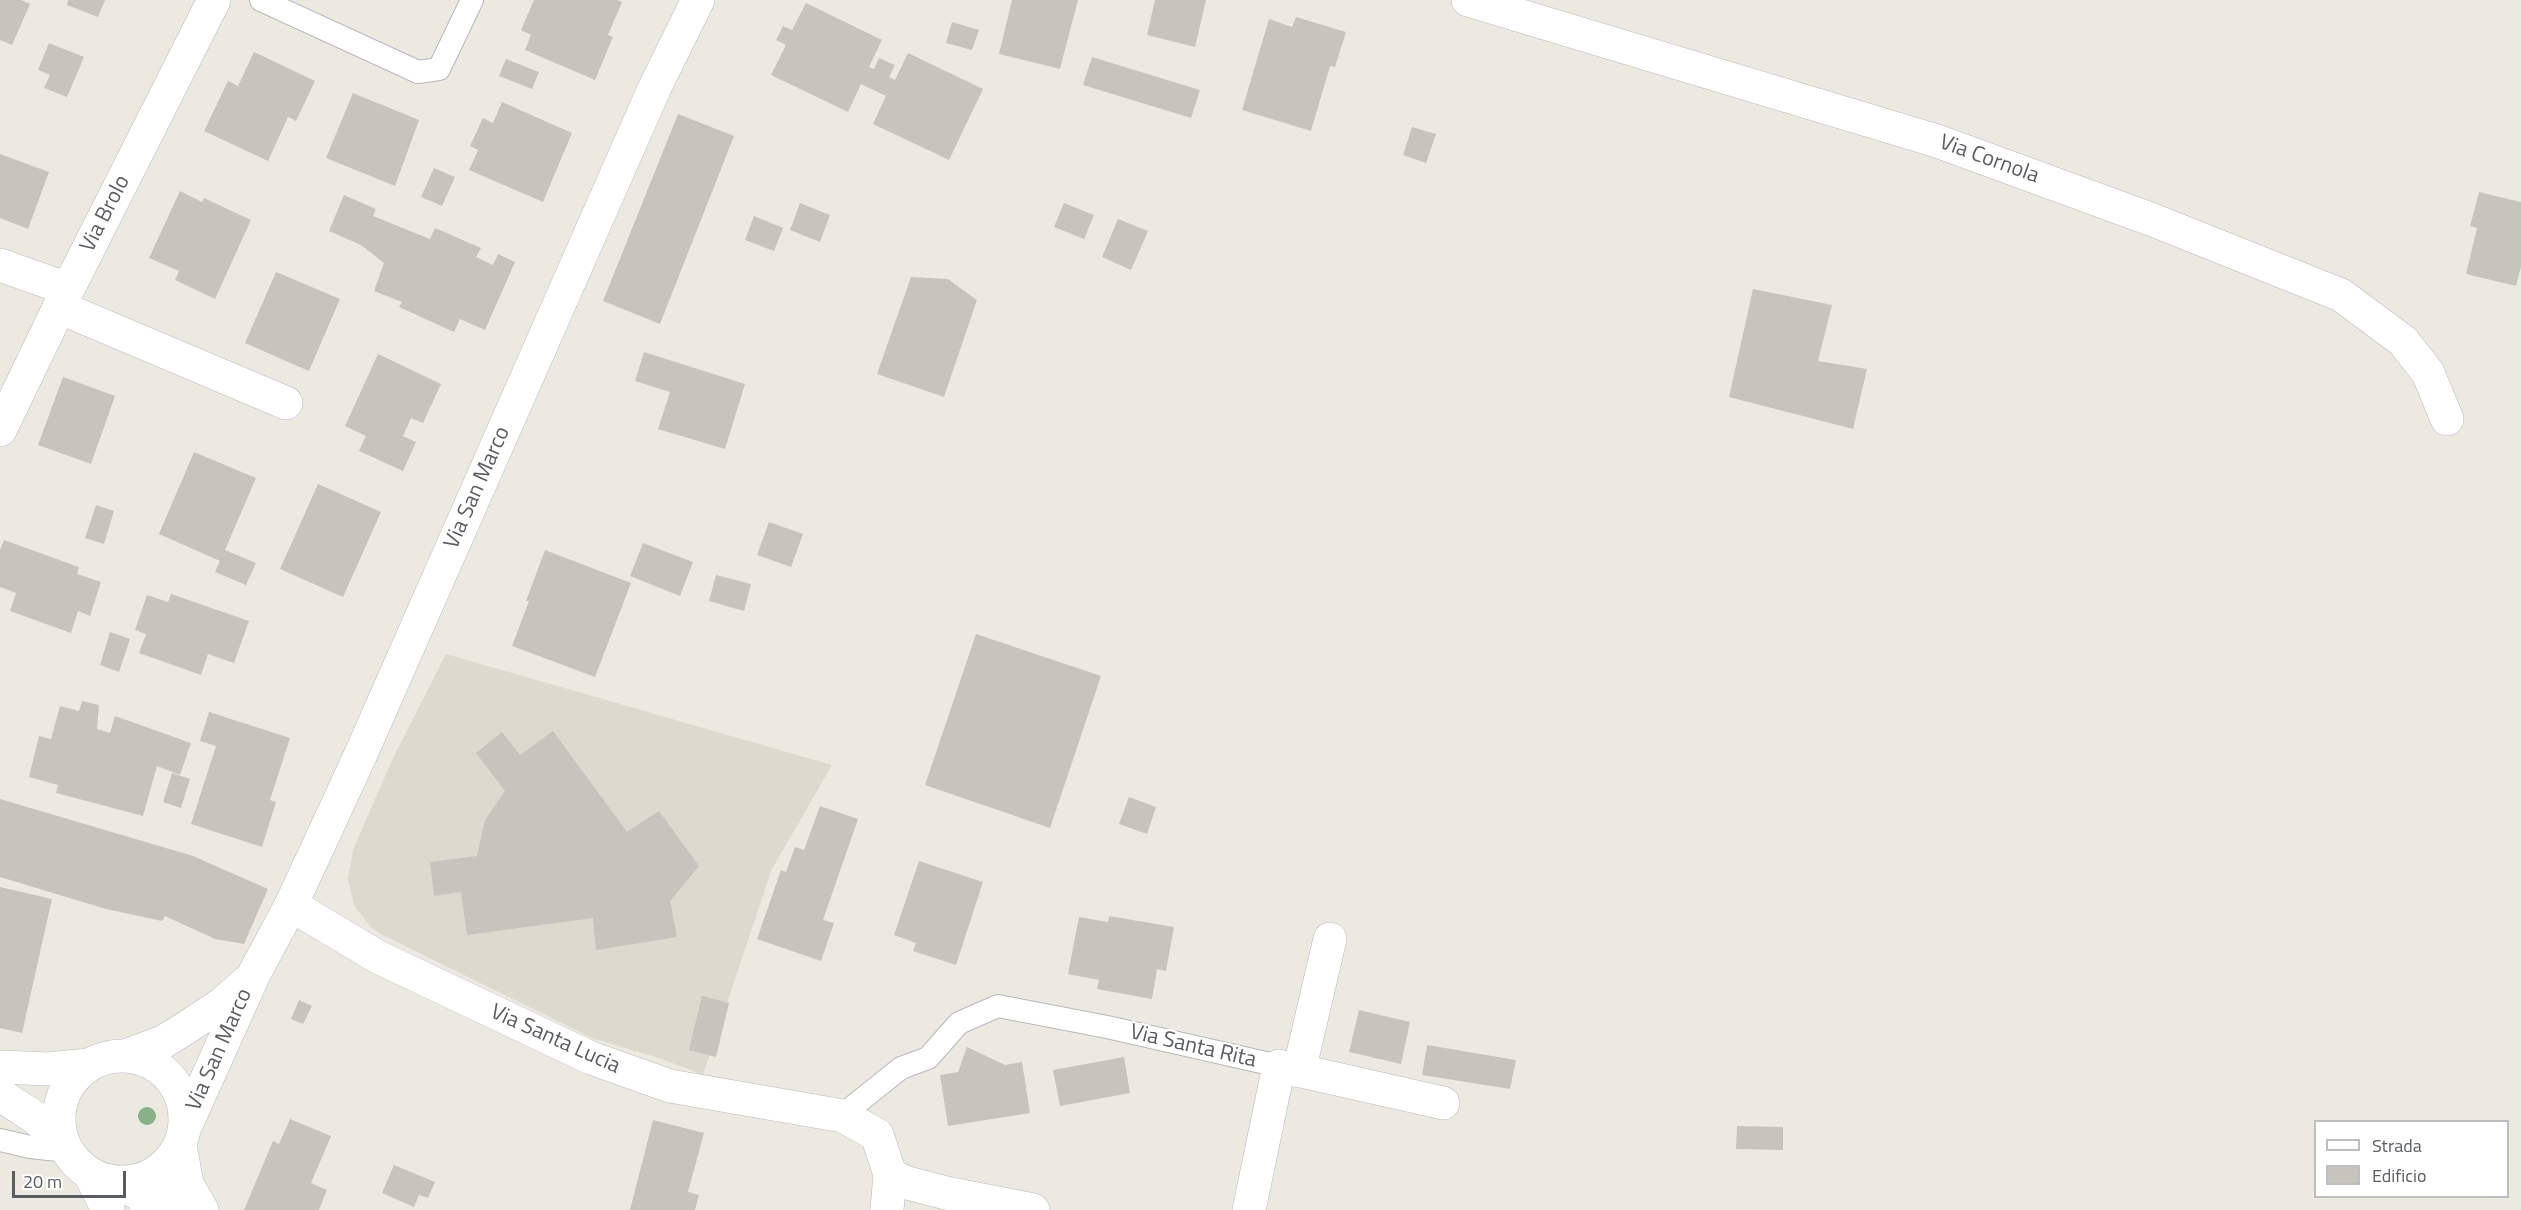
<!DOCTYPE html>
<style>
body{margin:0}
#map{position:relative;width:2521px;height:1210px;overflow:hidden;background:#eceae0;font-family:"Titillium Web",sans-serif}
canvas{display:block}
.legend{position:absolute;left:2314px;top:1120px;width:195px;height:78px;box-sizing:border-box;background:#fff;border:2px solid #bdbec0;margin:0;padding:8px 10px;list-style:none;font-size:18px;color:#595c61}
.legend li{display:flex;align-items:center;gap:12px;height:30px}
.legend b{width:30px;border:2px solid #bdbec0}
.scale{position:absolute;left:12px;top:1171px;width:114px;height:27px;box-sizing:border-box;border:3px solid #595c61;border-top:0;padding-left:8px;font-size:18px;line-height:21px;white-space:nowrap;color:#595c61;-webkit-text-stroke:4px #fff;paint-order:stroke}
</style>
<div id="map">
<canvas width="2521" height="1210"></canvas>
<ul class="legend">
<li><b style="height:8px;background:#fff"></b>Strada</li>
<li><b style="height:16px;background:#c6c4bd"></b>Edificio</li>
</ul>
<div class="scale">20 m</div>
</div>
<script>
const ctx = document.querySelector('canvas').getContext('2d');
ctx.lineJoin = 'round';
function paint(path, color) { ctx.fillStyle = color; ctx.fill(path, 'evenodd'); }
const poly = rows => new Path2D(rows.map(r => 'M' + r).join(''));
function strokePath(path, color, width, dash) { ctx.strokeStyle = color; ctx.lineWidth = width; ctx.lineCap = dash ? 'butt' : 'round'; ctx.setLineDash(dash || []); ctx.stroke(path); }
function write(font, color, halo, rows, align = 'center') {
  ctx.font = font + ' "Titillium Web",sans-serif'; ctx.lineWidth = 4.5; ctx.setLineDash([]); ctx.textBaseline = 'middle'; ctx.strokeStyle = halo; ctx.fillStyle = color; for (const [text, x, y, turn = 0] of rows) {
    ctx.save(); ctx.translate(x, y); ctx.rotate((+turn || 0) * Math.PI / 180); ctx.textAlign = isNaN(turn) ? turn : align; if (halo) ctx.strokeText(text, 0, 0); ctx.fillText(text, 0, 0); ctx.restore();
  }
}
paint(poly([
 [446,654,832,765,772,869,703,1075,662,1059,592,1038,383,935,373,929,354,906,348,878,353,850,393,758]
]), '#dcd9ce');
paint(poly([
 [0,0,21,0,30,4,12,45,0,40],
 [68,0,105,0,98,17,67,5],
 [534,0,617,0,622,2,608,35,613,37,595,80,525,50,531,35,521,30],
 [1012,0,1078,0,1060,69,999,54],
 [1155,0,1206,0,1195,47,1147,35],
 [806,3,882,40,869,67,874,69,879,58,895,65,889,77,895,80,908,53,983,89,949,160,873,124,886,96,861,84,848,112,771,75,786,45,776,40,783,26,792,30],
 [1296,17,1346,32,1335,67,1330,66,1311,131,1242,110,1269,19,1292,27],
 [952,22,979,30,972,50,946,43],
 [49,43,84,57,67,97,44,88,50,75,38,70],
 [254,52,315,81,296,121,288,117,268,161,204,131,228,81,238,86],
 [1092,57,1200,90,1191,118,1083,85],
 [506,59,539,72,532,89,499,76],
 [353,93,419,120,395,186,326,158],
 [502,102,572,133,543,202,469,170,478,150,470,146,483,118,493,123],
 [678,114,734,136,660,324,603,301],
 [1412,127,1436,134,1426,163,1403,155],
 [0,154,49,172,28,229,0,218],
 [434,168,455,177,442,206,421,197],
 [180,191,202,202,204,198,251,220,215,299,175,280,179,271,149,258],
 [2479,192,2521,202,2521,267,2516,286,2466,274,2477,228,2470,226],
 [344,195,376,209,373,216,430,239,435,228,481,248,476,257,493,265,498,254,515,262,485,330,460,319,454,332,399,307,402,302,374,291,384,263,361,245,329,231],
 [800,203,830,215,820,242,790,230],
 [1064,203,1094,215,1084,239,1054,227],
 [754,216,783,228,774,251,745,240],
 [1118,219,1148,231,1131,270,1102,257],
 [276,272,340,299,309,371,245,343],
 [911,277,948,279,977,300,944,397,877,374],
 [1753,289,1832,305,1818,361,1867,369,1853,429,1729,397],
 [644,352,745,384,725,449,658,429,670,392,635,381],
 [378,354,441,384,423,423,411,418,403,436,416,442,403,471,359,451,366,436,345,426],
 [63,377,115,396,91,464,38,445],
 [194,452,256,478,225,550,256,563,246,585,215,572,220,561,159,534],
 [318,484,381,512,343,597,280,569],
 [96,505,114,511,104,544,85,538],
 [769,522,803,534,791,567,757,555],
 [4,540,79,567,77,574,101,582,90,616,78,611,71,633,10,611,16,593,0,587,0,550],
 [643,543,693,562,680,596,630,576],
 [545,550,631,583,595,677,512,646,529,601,526,601],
 [716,575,751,584,744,611,709,601],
 [171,594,249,621,234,663,208,654,201,675,139,653,146,634,135,630,147,595,168,602],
 [110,632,130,639,119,672,100,665],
 [976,634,1101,676,1050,828,925,785],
 [82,701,99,705,97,729,110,733,115,716,191,743,180,775,157,766,143,816,56,793,58,785,29,777,39,736,51,739,60,706,79,711],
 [209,712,290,738,270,800,276,802,262,847,191,824,216,746,200,741],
 [553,731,627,832,659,811,699,866,670,901,677,937,596,950,593,918,467,935,461,892,434,896,430,862,477,856,485,820,505,791,476,753,502,732,520,755],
 [172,773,190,779,181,808,163,802],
 [1129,797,1156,807,1147,834,1119,824],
 [0,799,193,856,268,889,244,944,215,939,165,916,162,921,106,909,0,877],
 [820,806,858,819,823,920,834,923,821,961,757,939,781,870,786,872,795,847,804,850],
 [919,861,983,882,956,965,913,951,916,943,894,935],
 [0,887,52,899,22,1033,0,1028],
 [1109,916,1174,927,1166,971,1157,969,1152,999,1097,989,1099,980,1068,974,1079,917,1108,922],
 [702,996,729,1003,716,1057,689,1050],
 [299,1000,312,1006,303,1024,291,1019],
 [1359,1010,1410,1022,1401,1064,1349,1052],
 [1427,1045,1516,1060,1510,1089,1422,1075],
 [967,1047,1005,1065,1022,1062,1030,1113,948,1126,940,1075,958,1072],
 [1124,1057,1130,1093,1060,1106,1053,1070],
 [290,1119,331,1136,311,1183,327,1190,319,1210,244,1210,273,1141,279,1144],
 [653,1120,704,1133,688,1192,699,1195,695,1210,630,1210],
 [1737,1126,1783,1127,1783,1150,1736,1149],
 [394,1165,435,1182,428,1198,419,1195,414,1207,382,1193]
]), '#c6c4bd');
const service = poly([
 [261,0,418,72,439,69,472,0],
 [841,1116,901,1068,928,1058,959,1023,998,1006,1107,1027,1279,1066],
 [0,1140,30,1147,68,1151]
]);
const minor = poly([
 [1468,0,1937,141,2153,220,2341,295,2403,341,2428,373,2447,419],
 [0,265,68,289],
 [59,307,286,403],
 [0,430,68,289,214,0],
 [291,905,378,957,591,1058,670,1086,843,1116,877,1135,890,1174,887,1210],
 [1299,1071,1330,939],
 [90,1174,108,1210],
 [890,1174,904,1182,946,1193,1033,1210],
 [146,1210,170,1162],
 [1249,1210,1279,1066,1443,1103]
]);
const tertiary = poly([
 [128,1055,163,1042,181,1031,222,1004,247,982],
 '59 1119a63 63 0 1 1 126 0a63 63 0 1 1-126 0Z',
 [0,1067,48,1069,89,1065],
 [0,1095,33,1116,63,1141],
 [186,1125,254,974,291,905,360,756,655,87,698,0],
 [180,1145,187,1184,202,1210],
 [112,1182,178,1210]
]);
strokePath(service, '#b6b8bd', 24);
strokePath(minor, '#b6b8bd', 34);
strokePath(tertiary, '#b6b8bd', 34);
strokePath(service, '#fff', 22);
strokePath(minor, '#fff', 33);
strokePath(tertiary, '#fff', 33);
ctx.fillStyle = '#88b187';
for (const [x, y] of [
 [147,1116]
]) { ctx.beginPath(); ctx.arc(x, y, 9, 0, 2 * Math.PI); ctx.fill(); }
write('22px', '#595c61', '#fff', [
 ["Via Cornola",1989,160,20],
 ["Via Brolo",106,214,-63],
 ["Via San Marco",478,488,-66],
 ["Via Santa Lucia",555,1040,24],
 ["Via Santa Rita",1193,1047,13],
 ["Via San Marco",220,1050,-66]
]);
</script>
